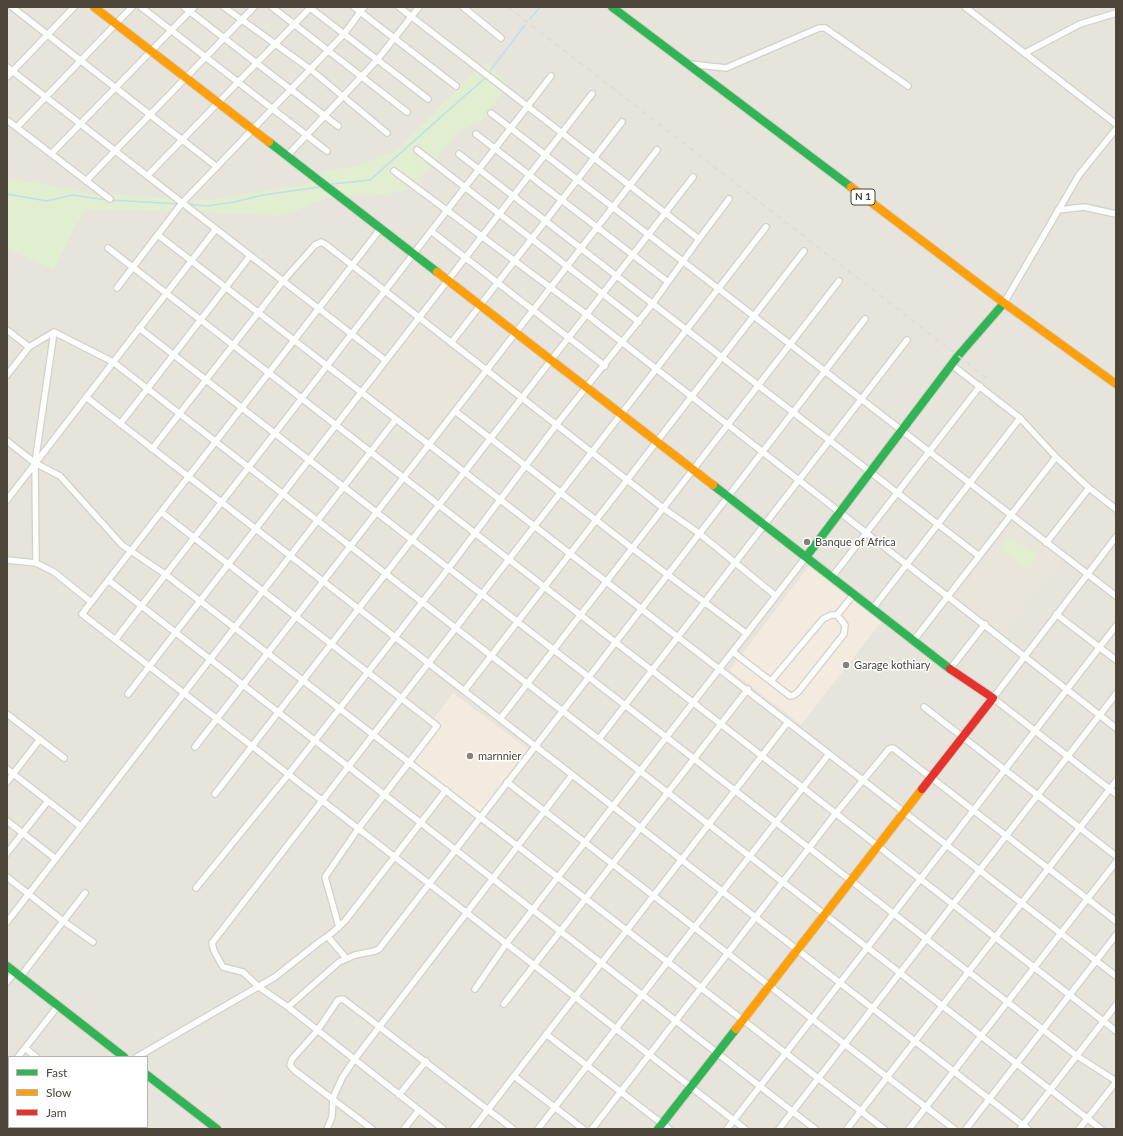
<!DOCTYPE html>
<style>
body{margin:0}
#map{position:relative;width:1123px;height:1136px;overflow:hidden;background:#f4f2ee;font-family:Lato,sans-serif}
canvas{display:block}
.frame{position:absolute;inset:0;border:8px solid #4b4439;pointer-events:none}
.legend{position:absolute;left:8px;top:1056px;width:140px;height:72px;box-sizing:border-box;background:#fff;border:1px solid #b7b4b0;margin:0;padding:5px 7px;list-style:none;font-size:12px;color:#4b4439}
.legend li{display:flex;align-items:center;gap:8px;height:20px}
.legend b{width:20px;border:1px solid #b7b4b0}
</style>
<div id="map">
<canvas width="1123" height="1136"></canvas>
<div class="frame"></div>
<ul class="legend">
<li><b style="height:5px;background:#30b455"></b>Fast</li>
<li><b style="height:5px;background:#ff9f0a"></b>Slow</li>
<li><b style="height:5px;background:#e5322d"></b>Jam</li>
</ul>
</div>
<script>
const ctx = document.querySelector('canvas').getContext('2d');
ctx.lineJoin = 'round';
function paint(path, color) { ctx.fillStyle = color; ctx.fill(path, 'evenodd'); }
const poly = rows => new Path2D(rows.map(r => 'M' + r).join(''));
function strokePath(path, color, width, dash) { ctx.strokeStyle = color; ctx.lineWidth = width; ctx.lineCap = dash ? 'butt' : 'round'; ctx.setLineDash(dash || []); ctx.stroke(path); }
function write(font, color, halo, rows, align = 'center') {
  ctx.font = font + ' Lato,sans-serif'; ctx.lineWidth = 3; ctx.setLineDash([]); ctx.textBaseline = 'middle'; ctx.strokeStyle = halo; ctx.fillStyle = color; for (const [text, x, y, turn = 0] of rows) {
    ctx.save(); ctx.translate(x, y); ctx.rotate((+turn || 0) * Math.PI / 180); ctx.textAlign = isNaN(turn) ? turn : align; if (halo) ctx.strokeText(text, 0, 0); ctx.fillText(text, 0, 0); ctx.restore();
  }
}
paint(poly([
 [7,7,1116,7,1116,1129,7,1129],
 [9,1057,147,1057,147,1127,9,1127]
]), '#e7e4dc');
paint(poly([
 [809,566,881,622,801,725,730,670],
 [453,693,528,749,479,814,412,763,437,729,430,724]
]), '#f3ebdf');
paint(poly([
 [418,325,479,373,426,440,365,392],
 [1014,522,1063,561,1005,635,956,596]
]), '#eae5da');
paint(poly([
 [485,62,508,83,482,121,458,132,412,189,379,195,353,195,324,199,283,216,214,213,198,209,189,200,212,199,305,184,321,171,360,165,396,151],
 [7,178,51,185,87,193,171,198,178,201,170,211,86,210,75,226,54,270,7,248],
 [1009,535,1038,556,1027,570,999,549]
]), '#e1eecf');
strokePath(poly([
 [530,19,540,7],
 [490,71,525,25],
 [332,184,370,180,485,78],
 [7,194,47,201,72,195,107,200],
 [111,200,179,204],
 [187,204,207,206,234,202,263,195,319,187]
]), '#c0ddf1', 1.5);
const street = poly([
 [12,7,217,167],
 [141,7,327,151],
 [184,7,338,126],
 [224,7,310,69,387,133],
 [272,7,407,112],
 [309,7,428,99],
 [354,7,456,86],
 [399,7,699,239],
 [463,7,501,38],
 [965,7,1116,124],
 [1025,53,1080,24,1116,13],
 [689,64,726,68,819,28,825,28,908,86],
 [7,67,385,360],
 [7,77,74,7],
 [491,113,1116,596],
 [7,120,110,199],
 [17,127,132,7],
 [476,134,668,282],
 [417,150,639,322],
 [51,154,194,7],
 [459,154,979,556],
 [287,156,377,60,419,7],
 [394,171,586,314,1116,728],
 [147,176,311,7],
 [86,181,254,7],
 [1058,210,1084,207,1116,214],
 [381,228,82,614,745,1129],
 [431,231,605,366],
 [158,235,1116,976],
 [108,248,1116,1031],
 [117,288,182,203,344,34,364,7],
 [1004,303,1079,175,1116,129],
 [139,328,1077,1056,1116,1081],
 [7,330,29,347],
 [451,343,622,122],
 [952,365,1020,418,1056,457,1089,488,1116,509],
 [7,375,29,347,54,332,113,362,1101,1129],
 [86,397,1028,1129],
 [455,411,632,548,747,634],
 [120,424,250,256],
 [7,441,35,463,60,476,122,545,165,574,884,1129],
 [152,449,283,281,315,245,321,242,325,244,663,508,700,534,776,596],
 [7,500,216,229],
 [161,512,437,726,358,829,325,877,339,927],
 [1116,537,993,698,1116,794],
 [1046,543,1089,488],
 [7,560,36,563,54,572,91,602],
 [36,563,35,463,54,332],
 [832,577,980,386],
 [108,580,815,1129],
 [873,608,1020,418],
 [1056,614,1116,660],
 [115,640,551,76],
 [914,640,1056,457],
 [733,652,790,696,794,695,798,692,844,634,845,625,837,615],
 [950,669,985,624],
 [771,681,823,619,831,615,837,615,854,594],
 [464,691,804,251],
 [128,694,592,94],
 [924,707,1116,856],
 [7,714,64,758],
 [500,719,839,281],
 [599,739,907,340],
 [195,747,657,150],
 [7,769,80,826],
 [7,782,40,739],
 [507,782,954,1129],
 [215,794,693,177],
 [7,821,56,859],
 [7,853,48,801],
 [7,877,63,921,93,942],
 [196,888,288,775,448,569,557,424,653,303,699,239,729,199],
 [7,922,396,419],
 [328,937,346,958],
 [21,976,85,893],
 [7,982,15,972],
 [475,989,506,944,806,557],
 [504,1004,748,689],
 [288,1007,339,962,355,955,375,951,379,949,865,319],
 [546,1034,669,1129],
 [25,1048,36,1057],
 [18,1057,58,1006],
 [137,1057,275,977,318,943,332,933,345,921,446,790],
 [7,1072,9,1069],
 [514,1076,583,1129],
 [399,1095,426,1061],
 [7,1122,9,1120],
 [77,1129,78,1127],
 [327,1129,332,1117,333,1098,342,1078,354,1060,572,775],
 [372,1129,294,1070,290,1065,292,1059,317,1031,338,1000,343,999,513,1129],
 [404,1129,419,1110],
 [443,1129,288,1007,259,987,243,972,223,967,214,951,212,943,766,227],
 [473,1129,788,722],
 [538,1129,829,754],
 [592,1129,836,813,889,749,893,748,1116,921],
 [727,1129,1116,626],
 [779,1129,1116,694],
 [847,1129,1116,781],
 [909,1129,1116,862],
 [966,1129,1116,935],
 [1020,1129,1116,1005],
 [1079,1129,1116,1082]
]);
const fast = poly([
 [612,7,851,187],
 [269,142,437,272],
 [713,485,950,669],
 [806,557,958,356,1004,303],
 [7,966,124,1057],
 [147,1075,217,1129],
 [658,1129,736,1029]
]);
const slow = poly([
 [94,7,269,142],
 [851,187,1004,303,1116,384],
 [437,272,713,485],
 [736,1029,922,789]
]);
const jam = poly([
 [922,789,993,698,950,669]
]);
strokePath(street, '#d2d0cb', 8);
strokePath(fast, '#d3cfc5', 10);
strokePath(slow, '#d3cfc5', 10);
strokePath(jam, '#d3cfc5', 10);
strokePath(street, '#fdfdfc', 5.5);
strokePath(fast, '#30b455', 8);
strokePath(slow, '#ff9f0a', 8);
strokePath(jam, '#e5322d', 8);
strokePath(poly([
 [508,7,988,379]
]), '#dbdbda', 1.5, [5, 5]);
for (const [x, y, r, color] of [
 [807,542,4,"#868178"],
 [846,665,4,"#868178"],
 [470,756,4,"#868178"]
]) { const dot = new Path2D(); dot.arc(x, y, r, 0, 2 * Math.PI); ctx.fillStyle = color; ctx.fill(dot); strokePath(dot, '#fff', 1.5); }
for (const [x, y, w] of [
 [863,197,24]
]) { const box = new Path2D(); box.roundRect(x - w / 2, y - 8, w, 16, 3); ctx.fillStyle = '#fff'; ctx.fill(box); strokePath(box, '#4b4439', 1); }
write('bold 10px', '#4b4439', null, [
 ["N 1",863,197]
]);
write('11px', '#4b4439', '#fff', [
 ["Banque of Africa",815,542],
 ["Garage kothiary",854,665],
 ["marnnier",478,756]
], 'left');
</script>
